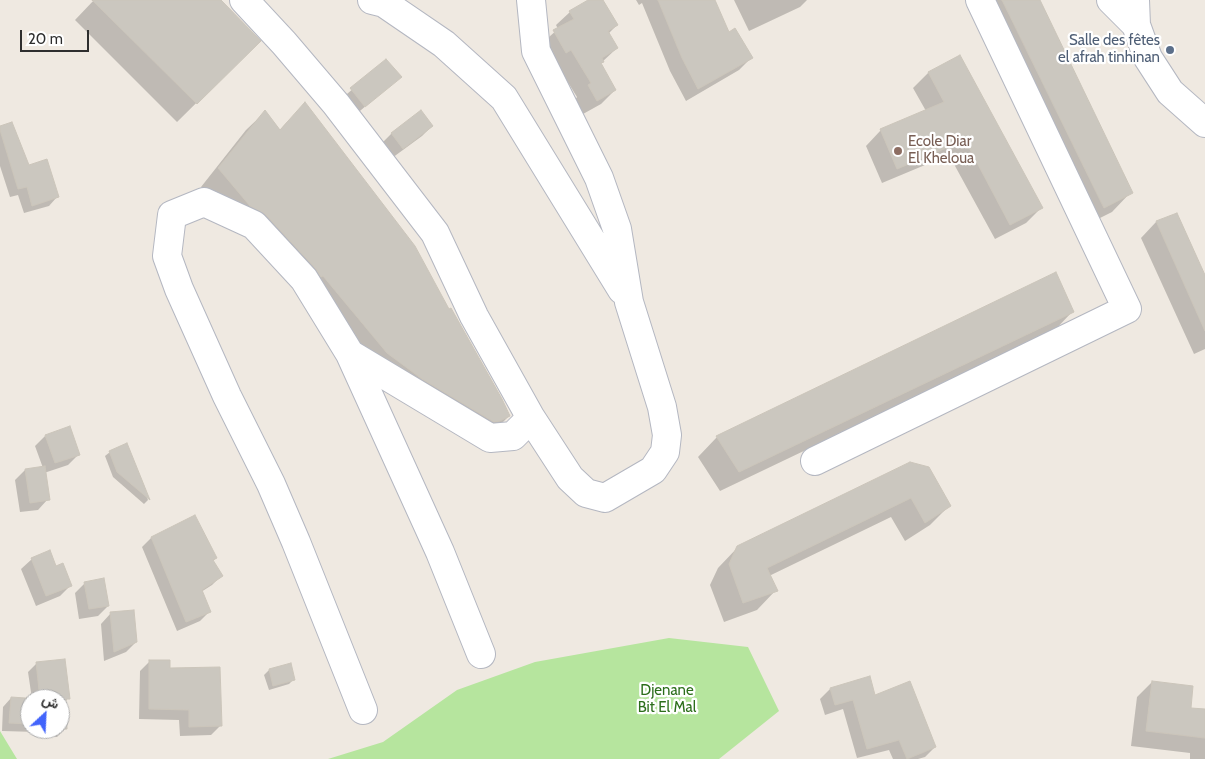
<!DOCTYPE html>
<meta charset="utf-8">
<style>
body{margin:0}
#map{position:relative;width:1205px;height:759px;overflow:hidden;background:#efe9e1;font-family:Cabin,Vazirmatn,sans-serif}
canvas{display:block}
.north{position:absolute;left:20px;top:689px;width:50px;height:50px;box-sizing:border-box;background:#fff;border:1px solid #ababab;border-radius:50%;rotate:25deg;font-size:14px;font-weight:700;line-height:20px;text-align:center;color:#2e2e2e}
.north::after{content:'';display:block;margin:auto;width:18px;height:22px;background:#4264fb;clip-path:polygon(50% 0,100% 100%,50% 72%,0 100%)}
.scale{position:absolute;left:20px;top:30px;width:69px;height:22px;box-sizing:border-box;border:2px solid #2e2e2e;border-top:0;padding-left:6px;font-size:15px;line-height:18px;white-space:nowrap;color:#2e2e2e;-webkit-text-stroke:4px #fff;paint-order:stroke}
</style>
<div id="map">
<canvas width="1205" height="759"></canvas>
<div class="north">ش</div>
<div class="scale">20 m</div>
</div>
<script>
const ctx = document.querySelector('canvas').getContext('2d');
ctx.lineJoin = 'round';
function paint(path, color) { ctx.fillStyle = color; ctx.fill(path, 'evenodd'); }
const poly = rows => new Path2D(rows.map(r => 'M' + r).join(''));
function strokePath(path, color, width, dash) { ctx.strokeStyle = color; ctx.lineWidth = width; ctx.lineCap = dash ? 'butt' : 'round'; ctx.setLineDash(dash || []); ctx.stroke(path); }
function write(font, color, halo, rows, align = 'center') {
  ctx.font = font + ' Cabin,sans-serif'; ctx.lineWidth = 4.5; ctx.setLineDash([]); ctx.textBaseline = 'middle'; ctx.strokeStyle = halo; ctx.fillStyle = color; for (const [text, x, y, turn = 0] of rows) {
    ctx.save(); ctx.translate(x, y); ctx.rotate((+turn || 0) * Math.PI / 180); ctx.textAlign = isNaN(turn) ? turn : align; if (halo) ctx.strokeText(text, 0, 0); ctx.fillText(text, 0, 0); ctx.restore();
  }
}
paint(poly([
 [669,638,748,647,779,711,719,759,328,759,383,742,457,690,535,662],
 [0,731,17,759,0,759]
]), '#b6e59e');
paint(poly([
 [94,0,218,0,259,41,177,122,75,20],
 [590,0,602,0,617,25,608,34,617,48,600,64,615,90,601,104,583,114,575,100,577,97,556,63,540,45,558,29,556,25,570,12],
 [636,0,714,0,728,34,751,58,739,70,686,101,670,71,642,3,639,5],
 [734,0,807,0,800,7,749,31],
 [973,0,1038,0,1131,192,1112,212,1084,226],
 [959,57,1041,208,1026,223,995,239,949,155,882,183,866,146,881,130,926,111,913,88,928,73],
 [386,61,400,77,354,116,341,99],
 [265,112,280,130,287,122,449,310,509,416,491,434,404,397,247,232,232,224,201,187,246,130],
 [421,112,432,126,422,136,392,158,381,144,391,134],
 [0,127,28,166,57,197,49,206,24,213,18,195,10,197,0,166],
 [1177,215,1205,278,1205,349,1194,354,1141,238,1156,222],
 [1072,312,1053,332,720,491,698,457,717,437],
 [45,436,79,454,68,465,44,473,48,499,38,510,20,512,15,480,25,470,43,468,35,446],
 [126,445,148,500,144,504,113,477,105,456,110,452],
 [910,463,949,506,930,525,905,541,891,517,769,576,776,590,757,610,724,622,710,585,718,568,738,547],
 [194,517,216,558,212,562,221,576,212,585,201,592,209,612,200,621,177,631,142,547,151,538],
 [32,559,55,567,70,586,60,596,36,606,21,569],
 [85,583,108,606,98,616,79,619,75,593],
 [111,613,136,642,126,652,104,661,101,624],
 [150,661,169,670,221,725,211,735,180,736,179,720,139,719,140,671],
 [37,663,68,698,65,702,65,729,57,737,37,737,37,732,2,731,3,707,11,698,30,699,30,729,60,729,60,699,32,699,28,672],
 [269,670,294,679,289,684,269,690,264,675],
 [869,678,874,696,935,747,925,757,918,759,893,759,889,750,857,758,843,709,825,715,820,699,830,689],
 [1152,682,1189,709,1205,711,1205,759,1190,759,1190,753,1131,746,1137,697]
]), '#0003');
const building = poly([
 [92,0,221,0,261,41,197,104,92,0],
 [588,0,603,0,618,25,608,31,618,48,602,58,604,62,601,63,616,90,597,101,588,85,591,83,571,50,566,53,553,30,574,19,569,11,588,0],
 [658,0,715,0,729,32,735,28,753,58,698,89,682,58,658,0],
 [1002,0,1040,0,1133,193,1104,208,1002,0],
 [960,55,1043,208,1010,225,965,140,897,169,880,129,944,102,928,72,960,55],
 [386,59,402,77,365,107,350,88,386,59],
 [305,102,415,246,449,309,451,308,502,399,510,416,500,421,494,422,422,379,387,353,323,276,321,277,316,269,265,214,250,206,218,168,265,110,280,130,305,102],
 [421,110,433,126,403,149,391,133,421,110],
 [12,122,29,165,47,159,59,197,32,206,27,187,18,189,0,130,0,126,12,122],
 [1177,213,1205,275,1205,331,1156,221,1177,213],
 [1056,272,1074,312,739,472,716,436,1056,272],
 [70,426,80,455,55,463,45,435,70,426],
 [127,443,150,500,117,472,109,451,127,443],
 [910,462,929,467,951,506,925,523,911,498,767,568,778,591,743,603,729,564,737,546,910,462],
 [45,466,50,500,30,503,25,469,45,466],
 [195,515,217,558,213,560,223,576,202,590,211,612,186,622,151,537,195,515],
 [50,550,56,566,63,563,72,586,46,596,31,558,50,550],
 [104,578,109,606,89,609,84,582,104,578],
 [134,610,137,642,114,652,110,612,134,610],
 [65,659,70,699,66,699,67,729,45,729,60,729,60,699,30,699,30,724,9,723,11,697,40,699,36,662,65,659],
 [149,660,170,660,170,668,220,667,222,726,189,727,189,710,149,709,149,660],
 [291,663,295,680,273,686,269,669,291,663],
 [870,676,875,695,910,681,936,747,907,759,899,740,867,749,853,700,835,705,830,688,870,676],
 [1152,681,1193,686,1191,708,1205,709,1205,738,1146,731,1152,681]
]);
paint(building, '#cbc7bf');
strokePath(building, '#cbc5ba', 1);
const minor = poly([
 [244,0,284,43,336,104,435,233,474,316,531,418,513,436,490,438,350,354,304,279,254,225,204,202,172,215,167,256,179,289,227,396,271,484,296,542,363,710],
 [372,0,384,3,444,44,504,98,622,290],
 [531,0,536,51,599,178,617,229,629,302,662,407,667,435,665,452,653,470,605,498,586,493,570,478,531,418],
 [1111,0,1136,25],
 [1135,0,1136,25,1148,58,1170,92,1205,123],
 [350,354,440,552,481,654],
 [815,461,1127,309,980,0]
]);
strokePath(minor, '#b4b7c1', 30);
strokePath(minor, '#fff', 28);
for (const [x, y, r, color] of [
 [1170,50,5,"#5c6f8a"],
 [898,151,5,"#8d6e63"]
]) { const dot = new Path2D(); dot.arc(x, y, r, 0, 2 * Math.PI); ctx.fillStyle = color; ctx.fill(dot); strokePath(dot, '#fff', 2); }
write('15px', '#4e5e75', '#fff', [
 ["Salle des fêtes",1160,41],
 ["el afrah tinhinan",1160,58]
], 'right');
write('15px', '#785e54', '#fff', [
 ["Ecole Diar",908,142],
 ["El Kheloua",908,159]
], 'left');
write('15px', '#2c6e1b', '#fff', [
 ["Djenane",667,691],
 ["Bit El Mal",667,708]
]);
</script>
